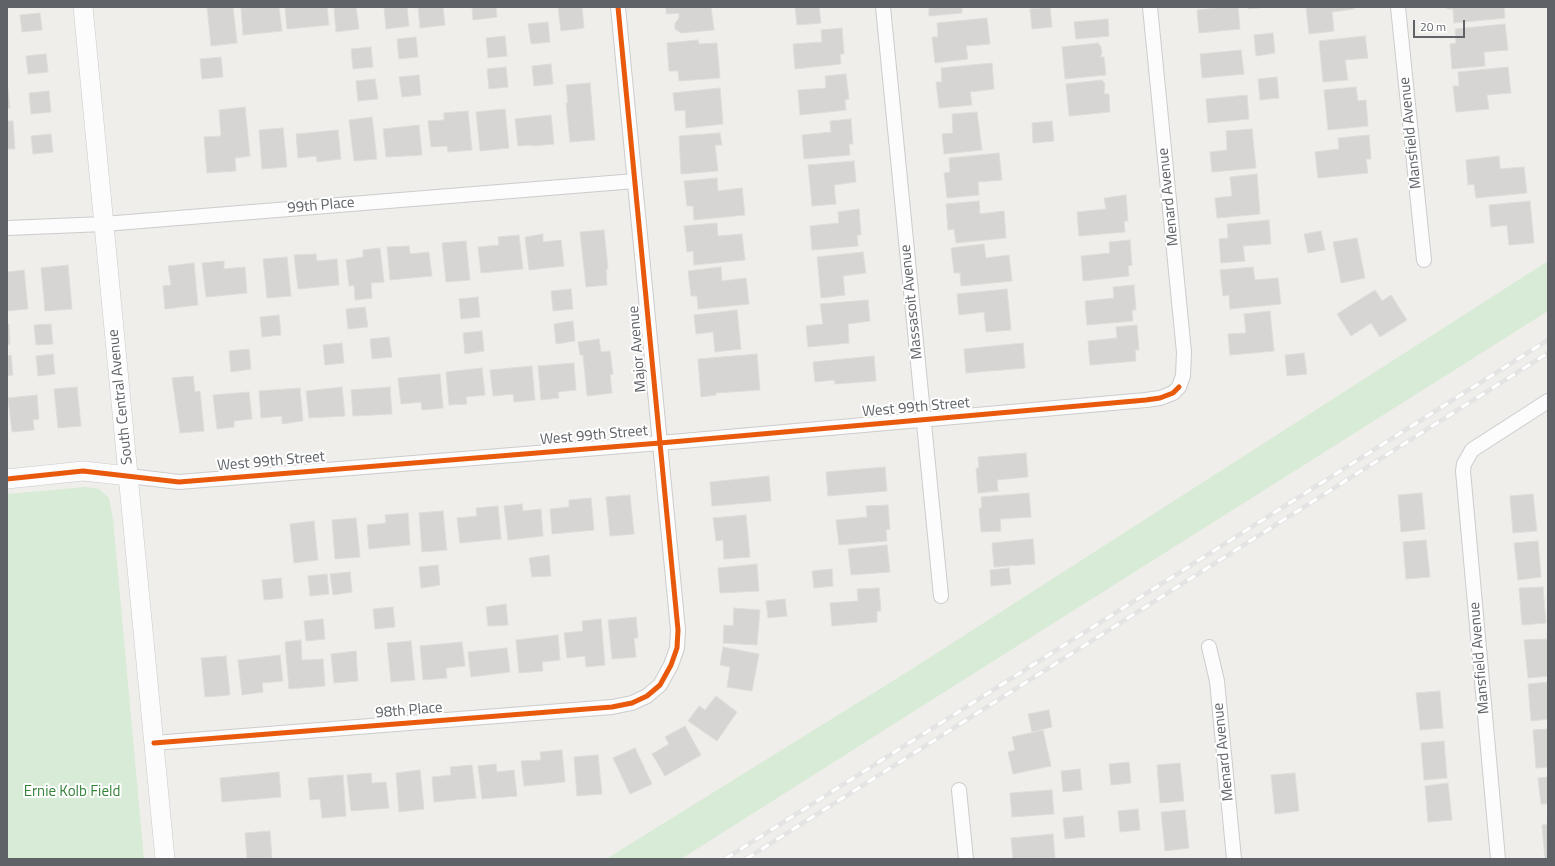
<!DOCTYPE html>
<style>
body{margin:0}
#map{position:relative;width:1555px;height:866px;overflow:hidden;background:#efeeea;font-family:"Titillium Web",sans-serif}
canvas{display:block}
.frame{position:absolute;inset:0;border:8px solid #5f6368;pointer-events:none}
.scale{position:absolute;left:1413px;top:20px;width:52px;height:18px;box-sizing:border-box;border:2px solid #5f6368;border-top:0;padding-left:5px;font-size:12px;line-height:14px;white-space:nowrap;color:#5f6368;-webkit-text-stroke:3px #fff;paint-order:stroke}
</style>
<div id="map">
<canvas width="1555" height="866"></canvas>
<div class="frame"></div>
<div class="scale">20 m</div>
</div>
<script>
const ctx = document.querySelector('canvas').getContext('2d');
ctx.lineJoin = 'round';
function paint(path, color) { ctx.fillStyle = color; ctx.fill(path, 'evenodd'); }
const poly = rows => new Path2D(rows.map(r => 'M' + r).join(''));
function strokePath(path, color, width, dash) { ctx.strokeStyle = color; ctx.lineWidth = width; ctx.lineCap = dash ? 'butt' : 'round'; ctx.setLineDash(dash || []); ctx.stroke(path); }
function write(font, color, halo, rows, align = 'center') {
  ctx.font = font + ' "Titillium Web",sans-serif'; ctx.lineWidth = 4; ctx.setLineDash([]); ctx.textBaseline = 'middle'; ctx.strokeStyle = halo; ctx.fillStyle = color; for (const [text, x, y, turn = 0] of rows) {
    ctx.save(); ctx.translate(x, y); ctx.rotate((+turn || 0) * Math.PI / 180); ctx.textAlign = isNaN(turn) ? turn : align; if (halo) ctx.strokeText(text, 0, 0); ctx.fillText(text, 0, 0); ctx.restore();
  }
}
paint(poly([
 [1548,261,1548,311,938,696,681,859,606,859,904,674],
 [85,487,99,489,109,498,113,519,144,859,7,859,7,494]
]), '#d8ebd6');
const building = poly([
 [207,7,233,7,237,43,211,46,207,7],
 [257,7,279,7,282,31,243,35,241,8,257,7],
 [285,7,327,7,329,25,287,29,285,7],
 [334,7,356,7,359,29,336,32,334,7],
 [384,7,407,7,409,26,386,29,384,7],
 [418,7,443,7,445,25,420,28,418,7],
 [472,7,496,7,497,17,473,20,472,7],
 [558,7,582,7,584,28,561,31,558,7],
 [666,7,711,7,714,30,681,33,675,29,675,23,679,18,679,13,666,14,666,7],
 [795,7,819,7,821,23,797,25,795,7],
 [929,7,962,7,962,13,929,16,929,7],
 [1050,7,1052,27,1032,29,1030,9,1050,7],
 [1225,7,1238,7,1240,29,1199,33,1197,10,1225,7],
 [1248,7,1268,7,1248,9,1248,7],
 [1306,7,1353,7,1354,9,1332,12,1334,31,1309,34,1306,7],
 [1447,7,1504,7,1505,18,1454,23,1453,9,1447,9,1447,7],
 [40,13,42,30,22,32,20,15,40,13],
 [987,18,990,44,966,46,968,59,935,63,932,37,938,37,937,23,987,18],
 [1108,19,1109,36,1076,39,1074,22,1108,19],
 [548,22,550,42,531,44,528,24,548,22],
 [1505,24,1508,50,1484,52,1485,66,1452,69,1450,44,1456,43,1455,29,1505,24],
 [842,28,844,54,840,54,841,64,795,69,793,44,822,42,821,30,842,28],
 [1273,33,1275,53,1256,56,1254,35,1273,33],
 [505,36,507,56,488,58,486,38,505,36],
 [1365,36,1368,58,1345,60,1348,80,1323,82,1319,41,1365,36],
 [416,37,418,57,399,59,397,39,416,37],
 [698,40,699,44,717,43,720,78,679,81,678,71,669,71,667,43,698,40],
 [1098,43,1101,47,1102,53,1100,57,1104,57,1106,75,1065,79,1062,47,1098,43],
 [371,47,373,67,353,69,351,49,371,47],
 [1241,50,1244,74,1202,78,1200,54,1241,50],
 [46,54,48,72,28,74,26,56,46,54],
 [221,57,223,77,202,79,200,59,221,57],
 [992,63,994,89,970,92,972,105,939,108,936,82,942,82,941,68,992,63],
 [551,64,553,84,534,86,532,66,551,64],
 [506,67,508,87,489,89,487,69,506,67],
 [1508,67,1511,93,1487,95,1489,109,1456,112,1453,86,1459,86,1458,72,1508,67],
 [846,74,849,99,845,100,846,110,800,115,798,90,826,88,825,76,846,74],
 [419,75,421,95,402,97,399,77,419,75],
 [1277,77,1279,98,1260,100,1258,79,1277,77],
 [375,79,378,99,358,101,356,81,375,79],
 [7,80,10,108,7,108,7,80],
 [1102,80,1105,84,1104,94,1109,94,1110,112,1069,116,1066,84,1102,80],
 [590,83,595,140,570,142,566,103,568,103,566,85,590,83],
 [1356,87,1358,101,1366,100,1368,126,1328,130,1324,90,1356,87],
 [720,88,723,124,686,128,685,110,675,111,673,93,720,88],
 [49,91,51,112,31,114,29,93,49,91],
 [1247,95,1249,119,1208,123,1206,99,1247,95],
 [245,107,250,156,235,158,236,171,207,173,204,137,221,136,219,110,245,107],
 [505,109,509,148,480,151,476,112,505,109],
 [468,111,472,150,448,152,447,146,431,147,428,121,444,120,444,113,468,111],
 [977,112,982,150,944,154,942,134,953,133,952,114,977,112],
 [551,115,554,144,532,146,531,145,518,146,515,119,551,115],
 [372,117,377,159,354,161,349,120,372,117],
 [851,119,853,144,849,144,850,155,804,159,802,135,831,132,830,121,851,119],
 [7,121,13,121,15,149,7,149,7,121],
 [1052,121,1054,141,1033,143,1032,123,1052,121],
 [419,125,422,155,386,157,383,129,419,125],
 [283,128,287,167,262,169,259,130,283,128],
 [1252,129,1256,168,1212,172,1210,152,1227,150,1226,131,1252,129],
 [338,130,341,159,317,162,316,156,298,158,296,134,338,130],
 [720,133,722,145,715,145,718,171,681,174,679,136,720,133],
 [51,134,53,152,33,154,31,136,51,134],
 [1369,135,1371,159,1366,159,1368,173,1318,178,1315,152,1339,149,1338,138,1369,135],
 [999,153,1002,180,978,182,979,195,947,198,944,173,950,172,949,158,999,153],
 [1499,156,1500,169,1524,167,1527,193,1476,198,1474,184,1468,185,1466,160,1499,156],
 [854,161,856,182,834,185,836,204,812,206,808,165,854,161],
 [1257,174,1260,214,1217,218,1215,198,1232,196,1230,177,1257,174],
 [717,178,718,191,742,188,745,215,694,220,693,206,687,206,684,181,717,178],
 [1126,195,1128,221,1124,221,1125,232,1079,236,1077,212,1106,209,1104,198,1126,195],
 [979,201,980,214,1004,211,1006,238,956,243,954,229,948,230,946,204,979,201],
 [1530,201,1534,243,1509,245,1507,225,1491,227,1489,205,1530,201],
 [859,209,861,235,857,235,858,246,812,250,810,226,839,223,838,212,859,209],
 [1269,220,1271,244,1243,246,1245,261,1221,263,1219,239,1228,238,1227,224,1269,220],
 [717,223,718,236,742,234,745,260,694,265,693,251,687,252,684,226,717,223],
 [604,230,608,269,606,269,607,285,586,287,580,232,604,230],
 [1321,231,1325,250,1308,253,1304,234,1321,231],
 [543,234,543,242,561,240,564,266,529,270,525,237,543,234],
 [519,235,523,269,481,273,478,247,499,245,498,237,519,235],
 [1357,238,1365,278,1341,283,1333,242,1357,238],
 [1130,240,1132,265,1128,266,1129,276,1083,281,1081,256,1110,253,1109,242,1130,240],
 [466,241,470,280,446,282,442,243,466,241],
 [984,244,986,258,1009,255,1012,281,961,286,960,273,954,273,951,248,984,244],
 [409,246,410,254,429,252,432,276,390,280,387,247,409,246],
 [380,248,384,282,371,283,372,298,355,300,354,285,349,286,346,260,363,257,363,250,380,248],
 [863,252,866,273,843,276,845,295,821,298,817,257,863,252],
 [316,254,317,261,337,259,339,285,298,289,294,255,316,254],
 [287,257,291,296,267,298,263,259,287,257],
 [224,261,224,269,245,267,247,293,206,297,202,263,224,261],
 [194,263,198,305,165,309,163,286,171,285,168,266,194,263],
 [68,265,72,309,45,311,41,268,68,265],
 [721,267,722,281,746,278,749,304,698,309,697,296,691,296,688,271,721,267],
 [1253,267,1255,280,1278,278,1281,304,1230,309,1229,295,1223,296,1220,270,1253,267],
 [24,270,28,309,7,311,7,272,24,270],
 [1134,285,1136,310,1132,310,1133,321,1087,325,1085,301,1114,298,1113,287,1134,285],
 [571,289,573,309,553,311,551,291,571,289],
 [1007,289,1011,330,986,332,984,312,959,315,957,294,1007,289],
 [1375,290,1382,301,1391,295,1407,320,1380,337,1371,323,1351,336,1337,314,1375,290],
 [478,297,480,317,461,319,459,299,478,297],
 [868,300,870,321,848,324,849,343,808,347,806,326,823,324,820,304,868,300],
 [365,307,368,327,348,329,346,309,365,307],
 [737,310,741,349,715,352,713,332,696,334,694,315,737,310],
 [1270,311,1274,351,1230,355,1228,334,1246,333,1244,314,1270,311],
 [279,315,281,335,262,337,260,317,279,315],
 [573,321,575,341,556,344,554,324,573,321],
 [7,324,9,324,10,344,7,345,7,324],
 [51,324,53,344,36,345,34,325,51,324],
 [1137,325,1139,350,1135,350,1136,361,1090,365,1088,341,1117,338,1116,327,1137,325],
 [482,331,484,351,465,354,463,333,482,331],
 [389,337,392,357,372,359,370,339,389,337],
 [599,339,601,352,610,351,613,374,610,375,612,393,587,396,583,355,580,355,578,342,599,339],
 [342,343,344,363,325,365,323,345,342,343],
 [1023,343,1025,368,966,373,964,349,1023,343],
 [249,349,251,369,231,372,229,351,249,349],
 [1304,353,1307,374,1287,376,1285,355,1304,353],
 [53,354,55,374,38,376,36,356,53,354],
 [757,354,760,390,716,393,716,395,701,397,698,359,757,354],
 [11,355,13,375,7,376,7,356,11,355],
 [874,356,876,381,835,384,834,380,815,382,813,362,874,356],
 [574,363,576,390,558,392,559,398,541,400,538,366,574,363],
 [532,366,535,400,514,402,513,394,493,396,490,370,532,366],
 [482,368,485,395,466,397,467,404,449,405,446,372,482,368],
 [440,374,443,408,422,410,421,402,401,404,398,378,440,374],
 [193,376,195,392,200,391,204,431,180,433,172,378,193,376],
 [77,387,81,426,58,428,54,389,77,387],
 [342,387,345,416,309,418,306,391,342,387],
 [390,387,392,414,353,416,351,390,390,387],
 [300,388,303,421,282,424,282,416,261,418,259,391,300,388],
 [249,392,252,419,234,421,234,427,217,429,213,395,249,392],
 [37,395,39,419,33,420,34,430,12,432,8,398,37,395],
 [1026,453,1028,477,997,480,998,491,978,493,976,468,979,468,978,457,1026,453],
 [885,467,887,491,828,496,826,472,885,467],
 [769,476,771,501,712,506,710,482,769,476],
 [1029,493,1031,517,1000,519,1001,531,981,532,979,508,982,508,981,497,1029,493],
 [1422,493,1425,529,1401,532,1398,495,1422,493],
 [1533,494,1537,531,1513,533,1510,496,1533,494],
 [630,495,634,534,610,536,606,497,630,495],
 [591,498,594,530,552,534,550,509,569,507,569,500,591,498],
 [522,504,523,511,541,509,543,536,508,540,504,506,522,504],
 [888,505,890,529,886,530,887,541,839,545,836,520,867,517,866,506,888,505],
 [498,506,501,539,460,543,457,518,477,516,476,508,498,506],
 [443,511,447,550,422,552,419,513,443,511],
 [408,513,410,545,369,549,367,525,386,523,385,515,408,513],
 [746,515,750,557,724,559,723,540,716,541,713,518,746,515],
 [356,518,360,557,335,559,332,520,356,518],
 [314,521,318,560,294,563,290,524,314,521],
 [1033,539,1035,564,994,567,992,543,1033,539],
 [1426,540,1430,577,1406,579,1403,542,1426,540],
 [1538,541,1541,577,1518,580,1514,543,1538,541],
 [887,545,890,572,851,575,848,549,887,545],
 [549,555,551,576,532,577,529,558,549,555],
 [757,564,759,591,720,593,718,568,757,564],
 [438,565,440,585,421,588,419,567,438,565],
 [1009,568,1011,584,991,586,990,570,1009,568],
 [832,569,833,586,814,588,812,571,832,569],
 [350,572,352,592,333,595,330,574,350,572],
 [327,574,329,594,310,596,308,576,327,574],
 [281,578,283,598,264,600,262,580,281,578],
 [1543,587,1546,623,1522,625,1519,588,1543,587],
 [879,588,881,611,877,611,877,622,832,626,830,603,858,601,857,589,879,588],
 [785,599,787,616,768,618,766,601,785,599],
 [506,604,508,625,488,626,486,607,506,604],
 [393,607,395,627,375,629,373,609,393,607],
 [734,608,760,610,757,645,723,643,724,625,733,626,734,608],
 [636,617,638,638,634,638,636,657,612,659,608,620,636,617],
 [323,619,325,639,306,641,304,621,323,619],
 [601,619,605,665,586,667,585,656,567,658,564,633,583,631,582,621,601,619],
 [558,635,560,660,542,662,543,671,519,673,516,640,558,635],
 [1548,639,1548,676,1528,678,1524,640,1548,639],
 [301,640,302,660,323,659,325,686,289,689,285,642,301,640],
 [411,641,415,680,391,682,387,643,411,641],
 [462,642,465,666,446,668,447,678,423,680,420,646,462,642],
 [723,647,759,654,752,691,727,687,730,667,720,665,723,647],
 [507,648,510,672,471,677,468,652,507,648],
 [356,651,358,681,334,683,331,654,356,651],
 [280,655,283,681,262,683,263,692,242,695,238,660,280,655],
 [226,656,230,695,205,697,201,658,226,656],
 [1548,682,1548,719,1531,721,1528,684,1548,682],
 [1440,691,1443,728,1420,730,1416,693,1440,691],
 [716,696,737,712,717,741,688,721,699,706,705,710,716,696],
 [1049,710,1052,727,1032,732,1028,714,1049,710],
 [685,726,701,755,665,776,652,754,669,744,665,737,685,726],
 [1548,729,1548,767,1536,768,1533,730,1548,729],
 [1043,730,1051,766,1013,774,1008,752,1015,750,1012,737,1043,730],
 [1444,741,1447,778,1424,780,1421,743,1444,741],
 [635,748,652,784,630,794,613,758,635,748],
 [562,750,565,782,524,786,521,761,541,760,540,752,562,750],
 [598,755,602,794,577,796,574,757,598,755],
 [1129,762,1131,783,1111,785,1109,764,1129,762],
 [1180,763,1184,801,1160,803,1157,765,1180,763],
 [496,764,497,772,514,770,517,796,482,799,478,766,496,764],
 [472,765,476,798,434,802,432,777,451,775,450,767,472,765],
 [1080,769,1082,790,1063,792,1061,771,1080,769],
 [420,770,424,809,399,812,396,773,420,770],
 [279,772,281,797,222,802,220,778,279,772],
 [371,773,372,783,386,782,389,808,351,811,347,775,371,773],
 [1295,773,1299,811,1275,814,1271,775,1295,773],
 [343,775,346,816,322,818,320,799,310,800,308,778,343,775],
 [1548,777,1548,804,1541,804,1538,778,1548,777],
 [1448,783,1452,820,1428,822,1425,786,1448,783],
 [1052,790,1054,814,1012,817,1010,793,1052,790],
 [1138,809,1140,830,1120,832,1118,811,1138,809],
 [1185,810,1189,848,1165,851,1161,812,1185,810],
 [1083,816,1085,837,1065,839,1063,818,1083,816],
 [1548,824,1548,859,1545,859,1542,825,1548,824],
 [270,831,272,859,247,859,245,833,270,831],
 [1053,834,1055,858,1013,859,1011,838,1053,834]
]);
paint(building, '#d6d5d3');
strokePath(building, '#deddd9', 1);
const street = poly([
 [883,7,941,596],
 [1398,7,1424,260],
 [7,228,104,224,635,181],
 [129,476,179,482,660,443,1146,400,1160,398,1173,393,1179,387,1183,376,1184,352,1150,7],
 [1209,647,1217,681,1234,859],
 [154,743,612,707,632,703,647,696,660,685,671,665,677,648,678,630,618,7],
 [959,790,966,859],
 [1498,859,1463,471,1464,464,1472,450,1548,401]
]);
const secondary = poly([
 [83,7,165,859],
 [7,479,83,471,129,476]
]);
strokePath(street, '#cbcccc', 16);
strokePath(secondary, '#cacacb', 20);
strokePath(street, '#fdfcfc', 14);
strokePath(secondary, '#fdfcfc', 19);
const rail = poly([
 [725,859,1548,340],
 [746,859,1548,353]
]);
strokePath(rail, '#e4e4e4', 4.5);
strokePath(rail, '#fff', 3, [9]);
strokePath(poly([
 [7,479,83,471,179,482,660,443,1146,400,1160,398,1173,393,1179,387],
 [154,743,612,707,632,703,647,696,660,685,671,665,677,648,678,630,618,7]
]), '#e8590c', 5);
write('15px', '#5f6368', '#fff', [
 ["Mansfield Avenue",1411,133,-96],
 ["Menard Avenue",1169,197,-96],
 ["99th Place",321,206,-5],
 ["Massasoit Avenue",912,302,-96],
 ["Major Avenue",638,349,-95],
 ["South Central Avenue",121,397,-96],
 ["West 99th Street",916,408,-5],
 ["West 99th Street",594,436,-5],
 ["West 99th Street",271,462,-5],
 ["Mansfield Avenue",1480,658,-95],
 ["98th Place",409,711,-5],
 ["Menard Avenue",1224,752,-96]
]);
write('15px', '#348238', '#fff', [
 ["Ernie Kolb Field",72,792]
]);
</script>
